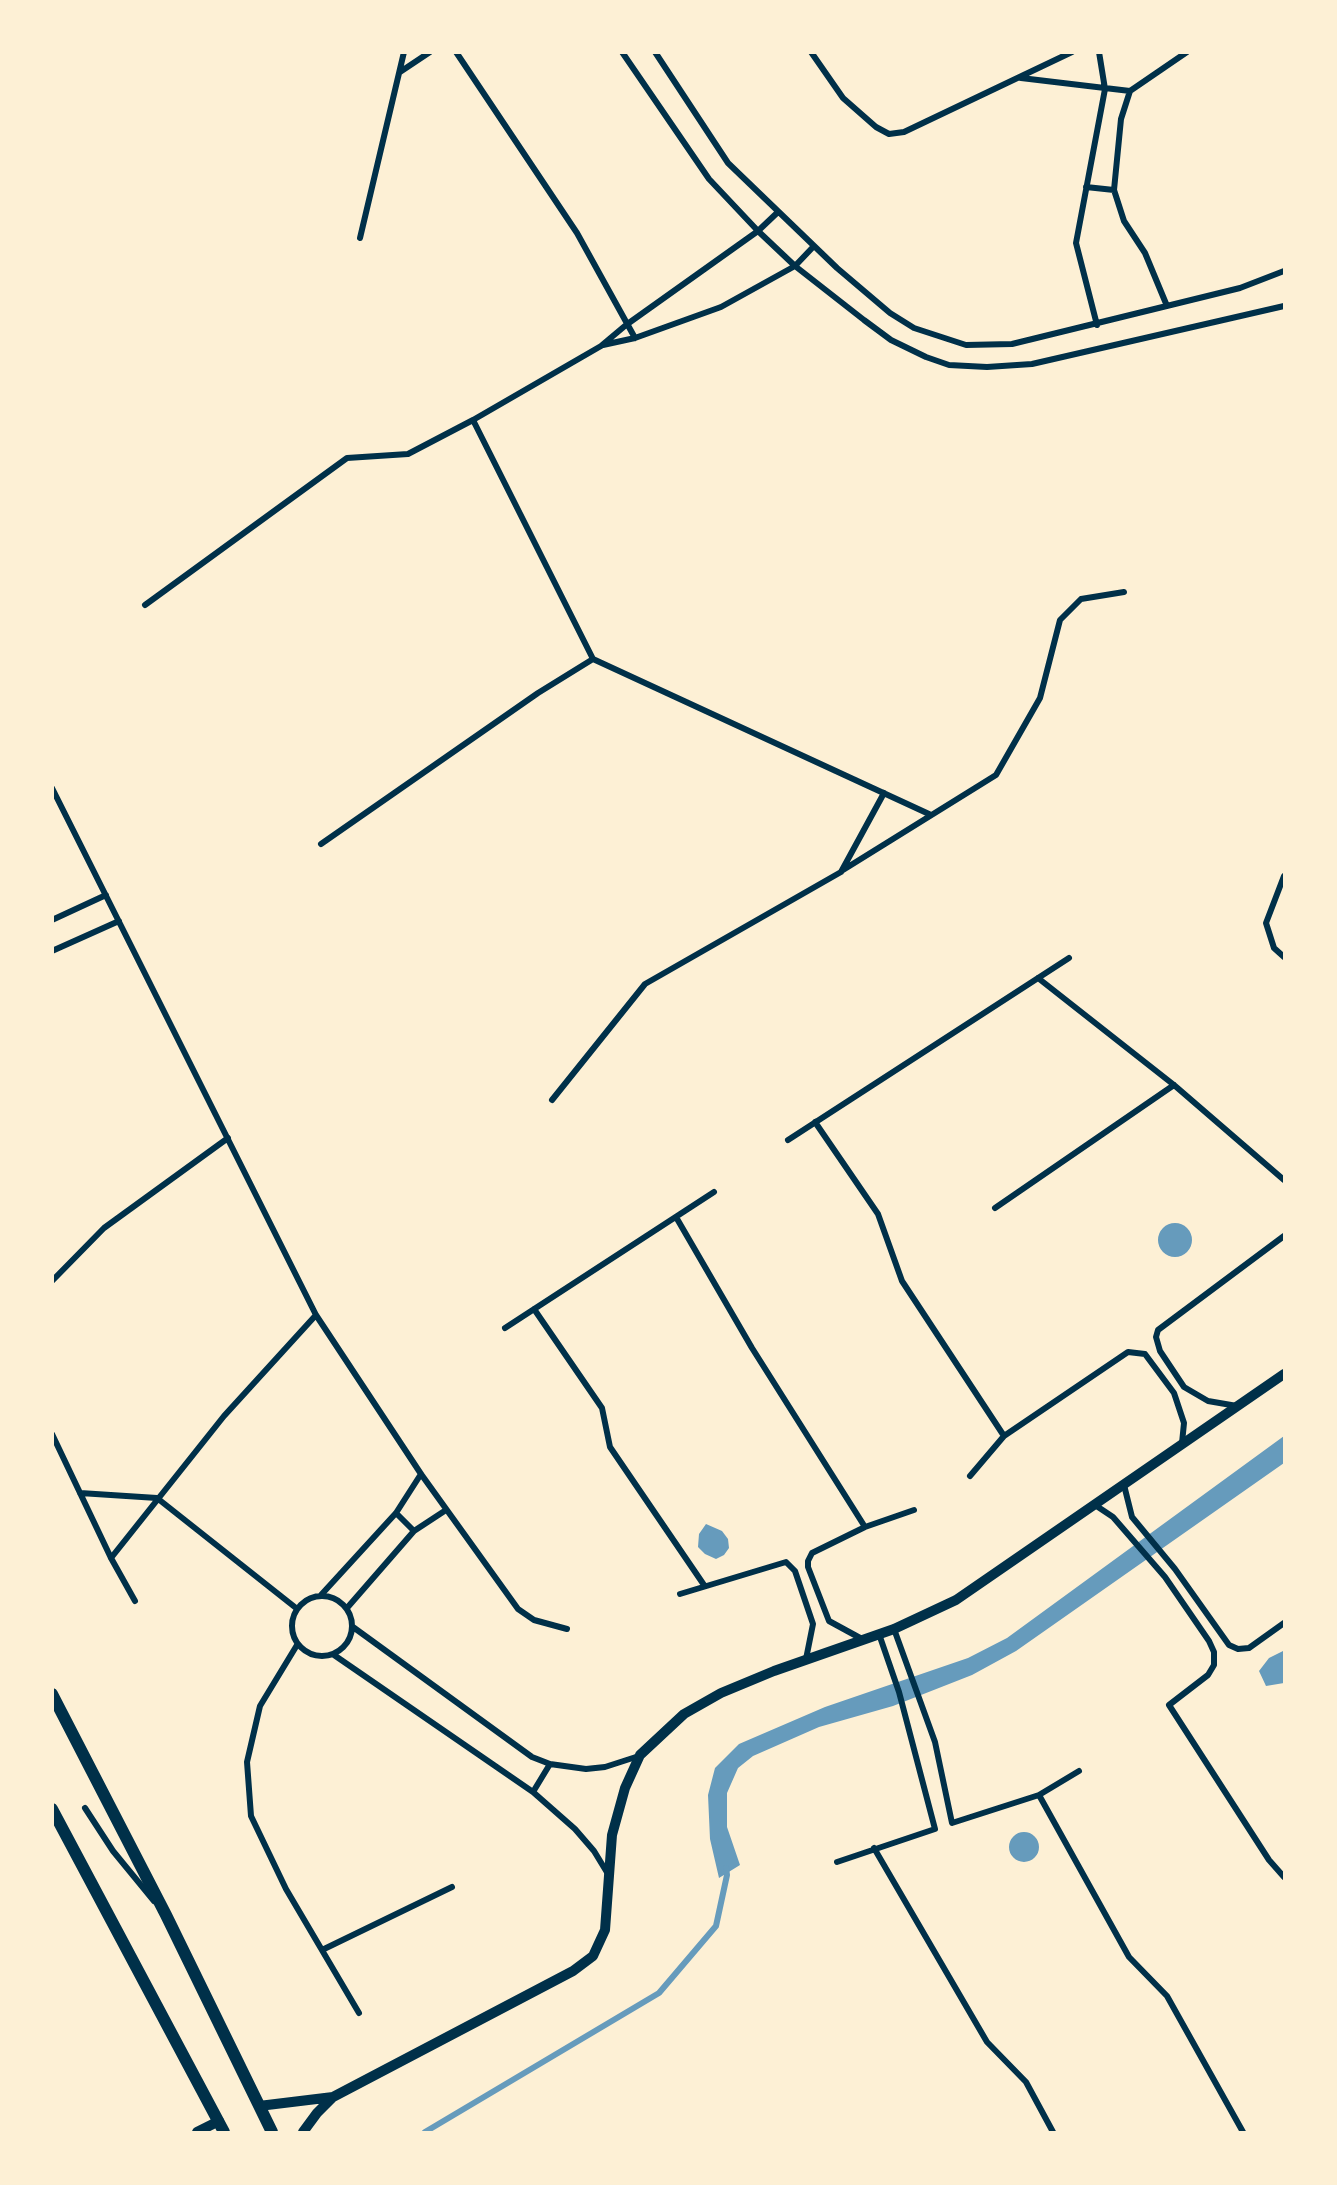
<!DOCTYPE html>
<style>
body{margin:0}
#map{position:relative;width:1337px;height:2185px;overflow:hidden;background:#fdf0d5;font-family:"PT Sans Narrow",sans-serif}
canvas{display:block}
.frame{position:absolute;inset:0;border:54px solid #fdf0d5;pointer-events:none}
</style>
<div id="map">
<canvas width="1337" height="2185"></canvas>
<div class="frame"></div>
</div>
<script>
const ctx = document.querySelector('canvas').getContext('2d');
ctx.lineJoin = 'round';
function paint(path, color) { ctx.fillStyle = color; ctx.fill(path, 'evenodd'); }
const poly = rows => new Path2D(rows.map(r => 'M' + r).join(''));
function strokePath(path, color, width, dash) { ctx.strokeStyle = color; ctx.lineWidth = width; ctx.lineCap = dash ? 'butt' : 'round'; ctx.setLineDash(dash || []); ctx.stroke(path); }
paint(poly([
 '1158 1240a17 17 0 1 1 34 0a17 17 0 1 1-34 0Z',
 [1284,1436,1284,1463,1016,1651,972,1675,893,1706,819,1727,753,1756,738,1768,727,1793,727,1827,740,1865,719,1878,710,1839,708,1795,715,1768,739,1744,825,1707,968,1658,1007,1638],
 [706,1524,722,1531,728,1539,729,1548,724,1555,716,1559,705,1554,698,1547,699,1534],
 [1283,1651,1284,1683,1266,1686,1259,1671,1269,1658],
 '1009 1847a15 15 0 1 1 30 0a15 15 0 1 1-30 0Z'
]), '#669bbc');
strokePath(poly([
 [425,2132,659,1993,716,1926,727,1875,726,1868]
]), '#669bbc', 6);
strokePath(poly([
 [456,52,577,233,635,338],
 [622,52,709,179,758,231,795,266,864,320,891,340,926,357,949,365,987,367,1032,364,1284,306],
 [655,52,728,163,837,268,890,313,914,328,966,345,1012,344,1240,288,1284,271],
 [811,52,843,98,876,127,889,134,904,132,1072,52],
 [400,72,430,52],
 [1021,78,1130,91,1187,52],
 [1130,91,1121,119,1114,190,1124,221,1145,253,1167,306],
 [1086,187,1114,190],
 [360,238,404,52],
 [1097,325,1076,243,1105,89,1099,52],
 [603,345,635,338,721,307,795,266,814,246],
 [473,420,593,659,929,814],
 [145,605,347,458,408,454,473,420,601,346,626,325,758,231,778,212],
 [52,788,316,1315,421,1474,518,1609,534,1620,567,1629],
 [321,844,538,693,593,659],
 [843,870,996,775,1040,698,1060,620,1081,599,1124,592],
 [1284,876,1266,923,1274,948,1284,957],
 [52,920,106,895],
 [52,951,119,921],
 [1038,978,1174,1085,1284,1180],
 [552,1100,645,984,841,872,884,793],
 [815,1122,878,1214,902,1281,1004,1436],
 [788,1140,1069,958],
 [995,1208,1174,1085],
 [676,1217,752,1348,865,1527],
 [52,1281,104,1228,228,1138],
 [534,1309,602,1408,610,1447,704,1585],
 [505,1328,714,1192],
 [1237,1406,1208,1401,1184,1387,1160,1351,1156,1337,1158,1330,1284,1236],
 [52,1434,111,1558,135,1601],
 [970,1476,1004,1436,1128,1352,1145,1354,1174,1393,1184,1423,1182,1443],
 [1124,1485,1132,1517,1175,1569,1229,1645,1238,1649,1249,1648,1284,1623],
 [80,1493,157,1498,296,1608],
 [1095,1505,1113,1517,1165,1577,1209,1641,1214,1652,1214,1665,1208,1675,1169,1705,1269,1860,1284,1877],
 [396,1513,414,1531],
 [111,1558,224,1416,316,1315],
 [680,1594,786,1562,795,1571,813,1624,806,1659],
 [321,1595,396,1513,421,1474],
 '292 1626a30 30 0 1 1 60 0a30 30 0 1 1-60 0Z',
 [347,1608,414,1531,446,1510],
 [353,1627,532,1757,550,1764,586,1769,605,1767,639,1756],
 [894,1629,935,1742,952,1823,1039,1795,1079,1771],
 [862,1639,829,1621,808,1567,808,1561,812,1553,865,1527,914,1510],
 [297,1645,260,1706,247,1762,251,1816,286,1889,359,2013],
 [334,1655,533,1792,575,1829,594,1851,608,1874],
 [533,1792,550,1764],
 [1039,1795,1129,1957,1167,1996,1243,2132],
 [85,1808,113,1851,154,1901],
 [874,1848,987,2042,1026,2082,1053,2132],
 [837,1862,935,1829,899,1692,879,1634],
 [322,1950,452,1887]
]), '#003049', 6);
strokePath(poly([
 [259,2106,333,2097],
 [197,2132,219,2121],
 [303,2132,317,2113,333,2097,573,1971,593,1956,605,1930,612,1835,625,1788,640,1755,684,1714,721,1693,774,1671,894,1629,956,1600,1284,1374]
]), '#003049', 10);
strokePath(poly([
 [52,1694,166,1915,272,2132],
 [52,1809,224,2132]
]), '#003049', 12);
</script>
